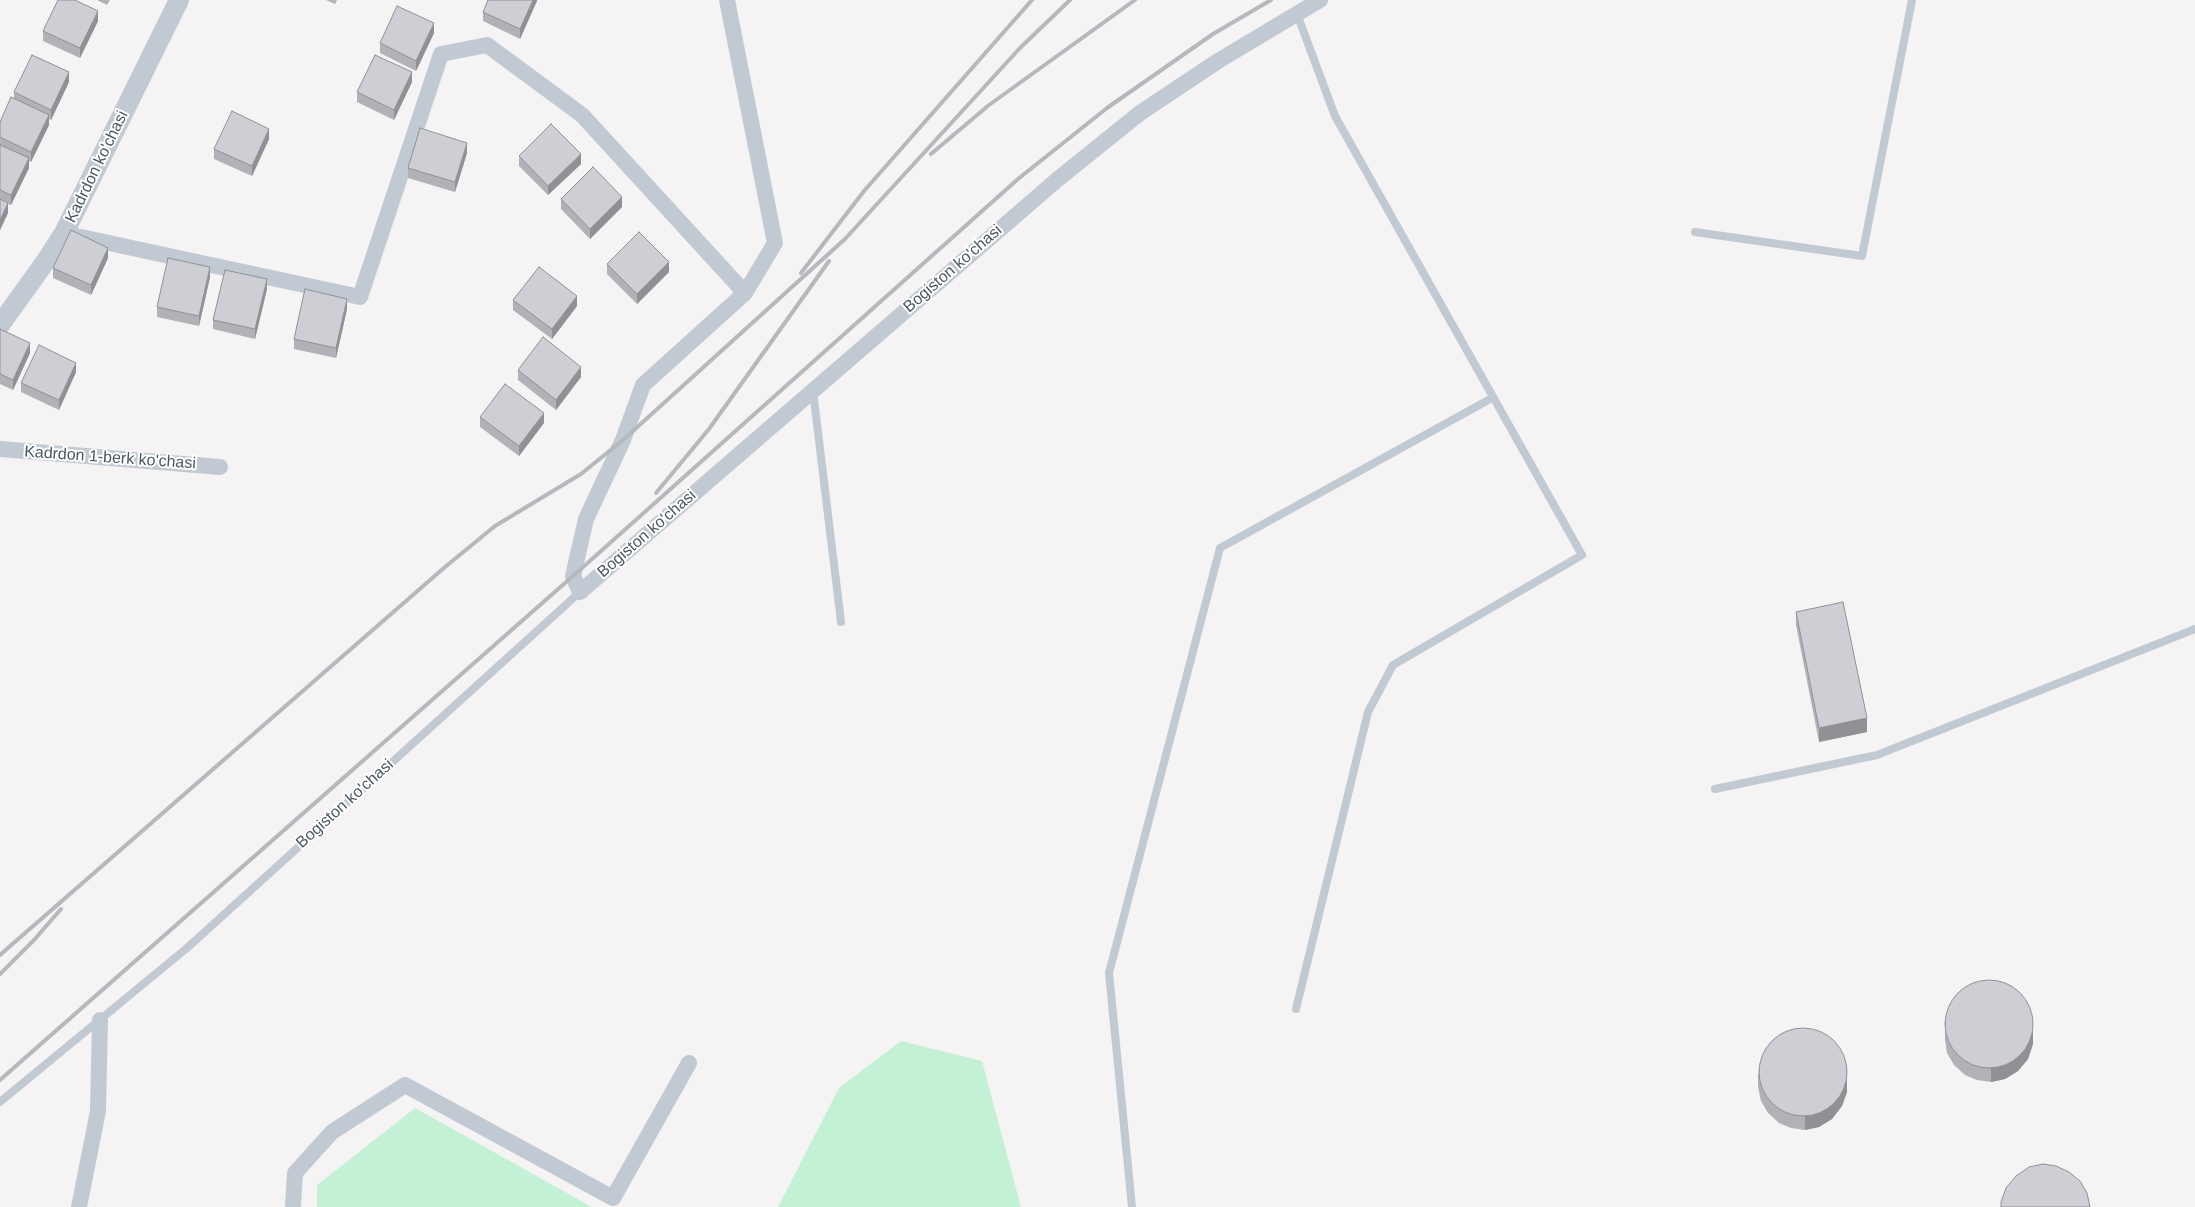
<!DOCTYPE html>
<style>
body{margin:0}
canvas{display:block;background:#f5f3f3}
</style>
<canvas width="2195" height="1207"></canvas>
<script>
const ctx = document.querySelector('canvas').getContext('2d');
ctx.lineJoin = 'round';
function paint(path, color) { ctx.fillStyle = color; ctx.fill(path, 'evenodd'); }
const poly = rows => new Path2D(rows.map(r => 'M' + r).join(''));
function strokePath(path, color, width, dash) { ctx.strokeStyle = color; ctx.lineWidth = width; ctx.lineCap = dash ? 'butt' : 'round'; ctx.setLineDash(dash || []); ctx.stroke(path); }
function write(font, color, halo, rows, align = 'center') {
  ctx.font = font + ' Helvetica,sans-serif'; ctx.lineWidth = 4; ctx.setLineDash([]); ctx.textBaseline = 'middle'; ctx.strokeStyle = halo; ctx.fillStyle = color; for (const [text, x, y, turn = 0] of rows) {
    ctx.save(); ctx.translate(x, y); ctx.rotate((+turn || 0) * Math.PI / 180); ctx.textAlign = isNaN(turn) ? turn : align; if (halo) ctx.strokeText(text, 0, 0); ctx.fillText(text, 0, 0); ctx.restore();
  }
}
paint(poly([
 [901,1041,982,1061,1021,1207,778,1207,839,1088],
 [415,1108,592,1207,317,1207,317,1185]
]), '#c3f1d5');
strokePath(poly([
 [1695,232,1862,256,1912,0],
 [813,391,841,622],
 [1715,789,1877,755,2195,629],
 [1296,1009,1368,712,1393,665,1582,555,1335,116,1297,14],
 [0,1102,187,948,580,592],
 [1132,1207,1109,973,1220,548,1492,398]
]), '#c1cad2', 8);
strokePath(poly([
 [727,0,775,243,745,293,643,385,623,440,586,519,573,576,580,592,1058,179,1140,113,1218,61,1320,0],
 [67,234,360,297,441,54,487,45,582,115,745,293],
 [0,449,220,467],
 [79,1207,98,1111,100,1020],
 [293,1207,295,1173,332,1132,405,1085,613,1198,689,1063]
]), '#c1cad2', 16);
strokePath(poly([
 [0,325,48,258,64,233,179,0]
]), '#c1cad2', 20);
strokePath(poly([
 [931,154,989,105,1135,0],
 [801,273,864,191,1032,0],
 [656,493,709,429,829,261],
 [0,955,445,567,495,526,581,474,623,440,845,239,1020,48,1070,0],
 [0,974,34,940,61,909],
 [0,1080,573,576,1018,179,1107,108,1213,34,1271,0]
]), '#b5b8bd', 4);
paint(poly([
 [97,0,110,0,107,5],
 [326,0,337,0,335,4],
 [537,0,520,39,483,21,483,12],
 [98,21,80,58,43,41,43,31],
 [434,33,416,71,380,53,380,43],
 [69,82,51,120,49,119,49,125,31,162,29,161,29,168,11,205,8,204,8,213,0,230,0,122,14,98,14,92],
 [412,82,394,120,357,102,357,92],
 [269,139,252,176,214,159,214,149],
 [467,153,455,192,408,178,408,168],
 [519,156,581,164,548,195,519,166],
 [561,199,622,207,590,239,561,209],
 [108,258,91,295,53,278,53,268],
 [607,264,669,272,637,304,607,274],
 [210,277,199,326,157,317,157,307],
 [267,289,255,339,213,329,213,320],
 [513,300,577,306,552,339,513,310],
 [347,309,336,358,294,349,294,339],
 [0,329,30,353,13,390,0,384],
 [518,370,581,377,556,410,518,380],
 [76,372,59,410,21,392,21,383],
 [480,417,544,423,519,456,480,427],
 [1796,612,1867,732,1819,742,1796,625],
 [1945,1026,2033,1044,2028,1059,2018,1071,2005,1079,1991,1082,1977,1080,1965,1075,1954,1065,1947,1053,1945,1039],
 [1758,1074,1847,1092,1842,1106,1832,1119,1819,1127,1805,1130,1791,1128,1779,1123,1768,1113,1761,1101,1758,1087]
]), '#b0b2b7');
paint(poly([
 [533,0,537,0,537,1,520,39,520,29],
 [98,11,98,21,80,58,80,48],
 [434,23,434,33,416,71,416,61],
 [69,72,69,82,51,120,51,110],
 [412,72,412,82,394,120,394,110],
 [49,115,49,125,31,162,31,152],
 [269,129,269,139,252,176,252,166],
 [467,143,467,153,455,192,455,182],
 [581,154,581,164,548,195,548,186],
 [29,158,29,168,11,205,11,195],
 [622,197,622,207,590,239,590,229],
 [8,203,8,213,0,230,0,220],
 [108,248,108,258,91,295,91,285],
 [669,262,669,272,637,304,637,294],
 [210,267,210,277,199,326,199,316],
 [267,279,267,289,255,339,255,329],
 [577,296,577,306,552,339,552,329],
 [347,299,347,309,336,358,336,348],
 [30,343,30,353,13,390,13,380],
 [76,363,76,372,59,410,59,400],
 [581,367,581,377,556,410,556,400],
 [544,413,544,423,519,456,519,446],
 [1867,718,1867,732,1819,742,1819,728],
 [2033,1031,2033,1044,2028,1059,2018,1071,2005,1079,1991,1082,1991,1068],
 [1847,1079,1847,1092,1842,1106,1832,1119,1819,1127,1805,1130,1805,1116]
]), '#909195');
const building = poly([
 [58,0,75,0,98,11,80,48,43,31,58,0],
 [488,0,533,0,520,29,483,12,488,0],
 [397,6,434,23,416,61,380,43,397,6],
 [32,55,69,72,51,110,14,92,32,55],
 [375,55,412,72,394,110,357,92,375,55],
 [11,97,49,115,31,152,0,137,0,122,11,97],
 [232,111,269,129,252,166,214,149,232,111],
 [551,124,581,154,548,186,519,156,551,124],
 [420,128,467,143,455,182,408,168,420,128],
 [0,145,29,158,11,195,0,190,0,145],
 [593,167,622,197,590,229,561,199,593,167],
 [0,199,8,203,0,220,0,199],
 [71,230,108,248,91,285,53,268,71,230],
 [639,232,669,262,637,294,607,264,639,232],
 [168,258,210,267,199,316,157,307,168,258],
 [539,267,577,296,552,329,513,300,539,267],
 [225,270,267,279,255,329,213,320,225,270],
 [305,289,347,299,336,348,294,339,305,289],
 [0,329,30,343,13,380,0,374,0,329],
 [543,337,581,367,556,400,518,370,543,337],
 [39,345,76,363,59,400,21,383,39,345],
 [505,384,544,413,519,446,480,417,505,384],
 [1843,602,1867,718,1819,728,1796,612,1843,602],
 '1945 1024a44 44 0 1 1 88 0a44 44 0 1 1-88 0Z',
 '1759 1072a44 44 0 1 1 88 0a44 44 0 1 1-88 0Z',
 [2043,1164,2056,1166,2069,1172,2080,1181,2087,1193,2090,1207,2001,1207,2001,1202,2006,1188,2016,1176,2029,1167,2043,1164]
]);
paint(building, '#cdcfd5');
strokePath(building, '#909195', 1);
write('16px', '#4a5661', '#fff', [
 ["Kadrdon ko'chasi",97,167,-64],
 ["Bogiston ko'chasi",953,269,-41],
 ["Kadrdon 1-berk ko'chasi",110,458,4],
 ["Bogiston ko'chasi",647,534,-41],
 ["Bogiston ko'chasi",345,804,-42]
]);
</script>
